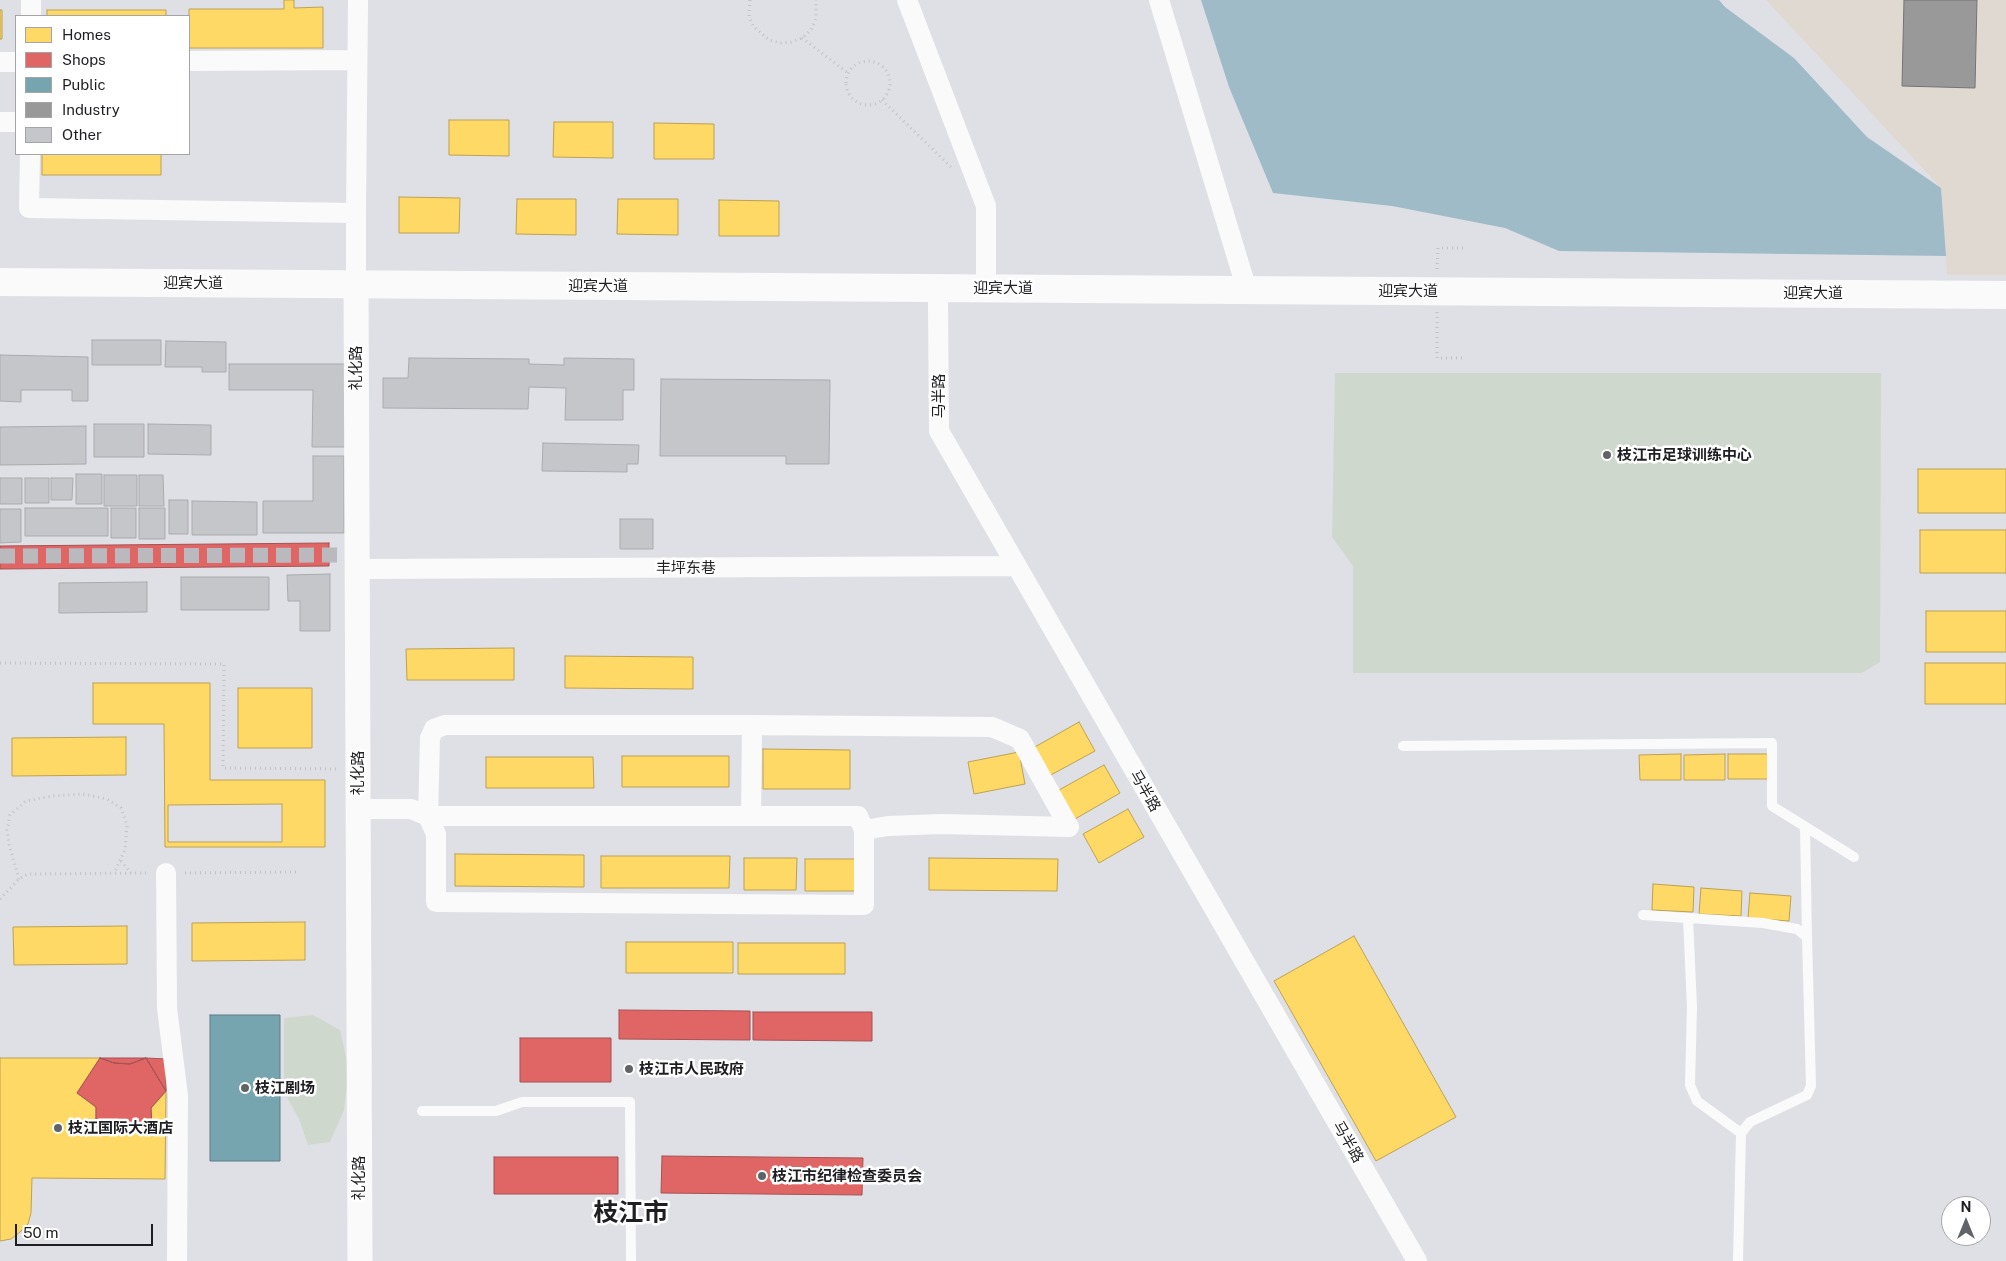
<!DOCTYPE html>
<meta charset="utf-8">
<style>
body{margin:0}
#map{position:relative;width:2006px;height:1261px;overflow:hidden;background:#dfe0e5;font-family:"Public Sans",sans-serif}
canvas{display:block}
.legend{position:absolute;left:15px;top:15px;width:175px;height:140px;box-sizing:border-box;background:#fff;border:1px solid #a5a5a7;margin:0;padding:6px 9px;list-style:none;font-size:15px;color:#1f1f23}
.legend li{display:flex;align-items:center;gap:10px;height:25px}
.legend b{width:25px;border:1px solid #a5a5a7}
.north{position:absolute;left:1941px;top:1196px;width:50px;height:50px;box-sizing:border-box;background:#fff;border:1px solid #a5a5a7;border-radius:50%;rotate:0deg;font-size:14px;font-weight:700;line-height:20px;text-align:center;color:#1f1f23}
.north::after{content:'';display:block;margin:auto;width:18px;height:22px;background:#626367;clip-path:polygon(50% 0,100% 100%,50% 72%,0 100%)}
.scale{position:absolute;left:15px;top:1224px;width:138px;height:22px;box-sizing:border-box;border:2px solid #1f1f23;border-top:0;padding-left:6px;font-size:15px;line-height:18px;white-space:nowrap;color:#1f1f23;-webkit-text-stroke:4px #fff;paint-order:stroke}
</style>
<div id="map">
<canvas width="2006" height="1261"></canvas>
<ul class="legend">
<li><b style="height:14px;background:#ffd966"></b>Homes</li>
<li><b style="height:14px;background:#e06666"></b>Shops</li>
<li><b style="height:14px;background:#76a5af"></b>Public</li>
<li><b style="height:14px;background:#999"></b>Industry</li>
<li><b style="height:14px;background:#c5c6ca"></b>Other</li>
</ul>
<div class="north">N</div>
<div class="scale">50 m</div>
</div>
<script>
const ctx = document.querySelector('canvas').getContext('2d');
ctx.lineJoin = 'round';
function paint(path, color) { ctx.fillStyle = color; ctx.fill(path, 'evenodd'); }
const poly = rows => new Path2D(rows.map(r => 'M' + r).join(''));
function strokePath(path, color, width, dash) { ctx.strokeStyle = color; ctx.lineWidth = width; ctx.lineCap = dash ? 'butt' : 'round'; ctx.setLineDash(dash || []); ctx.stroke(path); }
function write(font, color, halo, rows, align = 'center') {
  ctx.font = font + ' "Public Sans","Noto Sans SC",sans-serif'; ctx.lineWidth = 5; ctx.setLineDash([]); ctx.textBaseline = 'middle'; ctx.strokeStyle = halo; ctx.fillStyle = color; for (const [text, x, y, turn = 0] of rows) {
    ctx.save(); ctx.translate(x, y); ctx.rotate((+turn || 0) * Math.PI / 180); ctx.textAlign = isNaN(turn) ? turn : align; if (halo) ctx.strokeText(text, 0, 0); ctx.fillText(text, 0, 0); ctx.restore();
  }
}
paint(poly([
 [1766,0,2006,0,2006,275,1947,275,1941,188]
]), '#e0d9d1');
paint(poly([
 [1335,373,1881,373,1880,662,1862,673,1353,673,1353,566,1332,537],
 [313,1015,340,1030,349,1071,344,1110,330,1142,308,1145,299,1119,284,1092,284,1018]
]), '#cfd8cc');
paint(poly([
 [1201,0,1719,0,1725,7,1794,58,1867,137,1941,188,1946,256,1559,251,1505,228,1392,206,1273,193,1229,87]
]), '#a0bbc8');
const homes = poly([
 [284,0,294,0,294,8,323,7,323,48,189,48,189,9,284,9,284,0],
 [0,10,2,10,2,39,0,39,0,10],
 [47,10,166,10,166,16,47,16,47,10],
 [449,120,509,120,509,156,449,155,449,120],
 [554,122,613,122,613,158,553,157,554,122],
 [654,123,714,124,714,159,654,159,654,123],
 [42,154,161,154,161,175,42,175,42,154],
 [399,197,460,198,459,233,399,233,399,197],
 [517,199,576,199,576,235,516,234,517,199],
 [618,199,678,199,678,235,617,234,618,199],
 [719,200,779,201,779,236,719,236,719,200],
 [1918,469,2006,469,2006,513,1918,513,1918,469],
 [1920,530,2006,530,2006,573,1920,573,1920,530],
 [1926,611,2006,611,2006,652,1926,652,1926,611],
 [514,648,514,680,407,680,406,649,514,648],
 [565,656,693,657,693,689,565,688,565,656],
 [1925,663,2006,663,2006,704,1925,704,1925,663],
 [93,683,210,683,210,780,325,780,325,847,165,847,164,724,93,724,93,683],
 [238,688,312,688,312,748,238,748,238,688],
 [1079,722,1095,751,1049,776,1033,748,1079,722],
 [126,737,126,775,12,776,12,738,126,737],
 [763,749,850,750,850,789,763,789,763,749],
 [1019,752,1025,784,974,794,968,762,1019,752],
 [1681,754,1681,780,1640,780,1639,755,1681,754],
 [1725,754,1725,780,1684,780,1684,755,1725,754],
 [1728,754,1769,754,1769,779,1728,779,1728,754],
 [622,756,729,756,729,787,622,787,622,756],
 [486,757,593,757,594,788,486,788,486,757],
 [1104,765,1120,793,1075,819,1059,790,1104,765],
 [282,804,282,842,168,842,168,805,282,804],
 [1128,809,1144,837,1099,863,1083,834,1128,809],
 [455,854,584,855,584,887,455,886,455,854],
 [601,856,730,856,729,888,601,888,601,856],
 [744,858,797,858,796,890,744,890,744,858],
 [929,858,1058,859,1057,891,929,890,929,858],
 [805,859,857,859,857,891,805,891,805,859],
 [1653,884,1694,887,1693,912,1652,910,1653,884],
 [1701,888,1742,891,1741,916,1699,914,1701,888],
 [1750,893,1791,896,1789,921,1748,918,1750,893],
 [305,922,305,960,192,961,192,923,305,922],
 [127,926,127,964,14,965,13,927,127,926],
 [1354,936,1456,1117,1376,1161,1274,981,1354,936],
 [626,942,733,942,733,973,626,973,626,942],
 [738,943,845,943,845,974,738,974,738,943],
 [0,1058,100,1058,77,1093,96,1107,96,1126,152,1126,151,1108,166,1091,165,1179,32,1178,31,1213,28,1224,20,1232,11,1239,0,1241,0,1058]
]);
paint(homes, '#ffd966');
strokePath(homes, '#bca152', 1);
const shops = poly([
 [329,543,329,566,0,569,0,546,329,543],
 [619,1010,750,1011,750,1040,619,1039,619,1010],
 [753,1012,872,1012,872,1041,753,1040,753,1012],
 [520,1038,611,1038,611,1082,520,1082,520,1038],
 [100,1058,146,1058,130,1064,114,1063,100,1058],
 [100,1058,114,1063,130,1064,146,1058,166,1091,151,1108,152,1126,96,1126,96,1107,77,1093,100,1058],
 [146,1058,166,1059,166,1091,146,1058],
 [662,1156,863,1158,862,1195,661,1193,662,1156],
 [494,1157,618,1157,618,1194,494,1194,494,1157]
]);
paint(shops, '#e06666');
strokePath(shops, '#a65152', 1);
const public = poly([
 [210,1015,280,1015,280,1161,210,1161,210,1015]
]);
paint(public, '#76a5af');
strokePath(public, '#5c7d85', 1);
const industry = poly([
 [1904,0,1977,0,1975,88,1902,86,1904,0]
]);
paint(industry, '#999');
strokePath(industry, '#747476', 1);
const building = poly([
 [92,340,161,340,161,365,92,365,92,340],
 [166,341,226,342,226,372,202,372,202,367,165,367,166,341],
 [0,355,88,357,88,401,72,401,72,390,21,390,21,402,0,401,0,355],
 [409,358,529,359,529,364,564,365,564,358,634,359,634,390,623,390,623,420,565,420,566,388,529,387,528,409,383,408,383,378,408,378,409,358],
 [229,364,345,364,345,447,312,447,313,390,229,390,229,364],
 [661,379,830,380,829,464,786,464,786,456,660,456,661,379],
 [94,424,144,424,144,457,94,457,94,424],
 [148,424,211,425,211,455,148,454,148,424],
 [86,426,86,464,0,465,0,427,86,426],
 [543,443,639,445,638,464,627,464,627,472,542,471,543,443],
 [313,456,344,456,344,533,263,533,263,501,313,501,313,456],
 [76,474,102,474,102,504,76,504,76,474],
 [104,475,137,475,137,506,104,506,104,475],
 [139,475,163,475,164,506,139,506,139,475],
 [0,478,22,478,22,504,0,504,0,478],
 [25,478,49,478,49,503,25,503,25,478],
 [51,478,73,478,72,500,51,500,51,478],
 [169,500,188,500,188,534,169,534,169,500],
 [192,501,257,502,257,535,192,535,192,501],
 [25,508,108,508,108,536,25,536,25,508],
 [111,508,136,508,136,538,111,538,111,508],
 [139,508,165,508,165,539,139,539,139,508],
 [0,509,21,509,21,542,0,543,0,509],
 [620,519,653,519,653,549,620,549,620,519],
 [330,574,330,631,300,631,300,601,288,601,287,575,330,574],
 [181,577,269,577,269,610,181,610,181,577],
 [147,582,147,612,59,613,59,583,147,582]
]);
paint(building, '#c5c6ca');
strokePath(building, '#aaabae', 1);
strokePath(poly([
 [0,556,357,555]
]), '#b9b9be', 15, [15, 8]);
strokePath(poly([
 [750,0,749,16,753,26,769,40,780,43,791,42,802,38,811,30,816,19,816,0],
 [802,38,848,73],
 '846 83a22 22 0 1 1 44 0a22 22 0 1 1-44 0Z',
 [882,100,953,169],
 [1437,269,1438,248,1467,248],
 [1437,312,1437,358,1465,358],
 [0,663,224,664,223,768,337,769],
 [121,861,131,873],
 [185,873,299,872],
 [19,879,9,844,7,830,10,815,26,801,52,796,83,794,107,799,121,808,127,825,125,850,114,873],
 [0,899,19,879,28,874,149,873]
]), '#c1c2c3', 3, [1, 4]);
strokePath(poly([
 [1403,746,1772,743,1772,806,1854,857],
 [1805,827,1807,937],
 [1643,915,1763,923,1797,929,1807,937,1811,1086,1807,1095,1750,1122,1741,1133,1738,1261],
 [1688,918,1692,1007,1690,1085,1697,1101,1741,1133],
 [422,1111,496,1111,522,1102,630,1102,631,1261]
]), '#fafafb', 10);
strokePath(poly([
 [907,0,986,206,986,288],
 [1159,0,1247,290],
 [31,16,31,0],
 [189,61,357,60],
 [0,62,16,62],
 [0,122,16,122],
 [30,154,29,208,356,213,356,284],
 [356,213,358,0],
 [938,303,939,431,1417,1261],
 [357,569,1015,566],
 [752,725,992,727,1020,739,1069,827],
 [358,809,411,809,428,816,436,834,436,902,864,905,864,830,858,816,428,816,430,738,434,729,445,725,752,725,751,816],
 [864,830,888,826,942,824,1069,827],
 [166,873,167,1008,178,1096,177,1261]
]), '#fafafb', 20);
strokePath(poly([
 [356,284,360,1261]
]), '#fafafb', 25);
strokePath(poly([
 [0,282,2006,295]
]), '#fafafb', 28);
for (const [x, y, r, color] of [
 [1607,455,5,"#626367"],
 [629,1069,5,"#626367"],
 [245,1088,5,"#626367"],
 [58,1128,5,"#626367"],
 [762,1176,5,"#626367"]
]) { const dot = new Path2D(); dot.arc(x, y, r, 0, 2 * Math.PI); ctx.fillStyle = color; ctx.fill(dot); strokePath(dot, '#fff', 2); }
write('15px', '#1f1f23', '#fff', [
 ["迎宾大道",193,283],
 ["迎宾大道",598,286],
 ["迎宾大道",1003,288],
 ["迎宾大道",1408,291],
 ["迎宾大道",1813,293],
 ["礼化路",356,368,-90],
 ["马半路",939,396,-90],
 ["丰坪东巷",686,568],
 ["礼化路",358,773,-90],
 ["马半路",1145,791,60],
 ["马半路",1348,1142,60],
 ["礼化路",359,1178,-90]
]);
write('bold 15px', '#1f1f23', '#fff', [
 ["枝江市足球训练中心",1617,455],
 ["枝江市人民政府",639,1069],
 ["枝江剧场",255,1088],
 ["枝江国际大酒店",68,1128],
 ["枝江市纪律检查委员会",772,1176]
], 'left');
write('bold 25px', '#1f1f23', '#fff', [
 ["枝江市",631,1213]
]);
</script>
